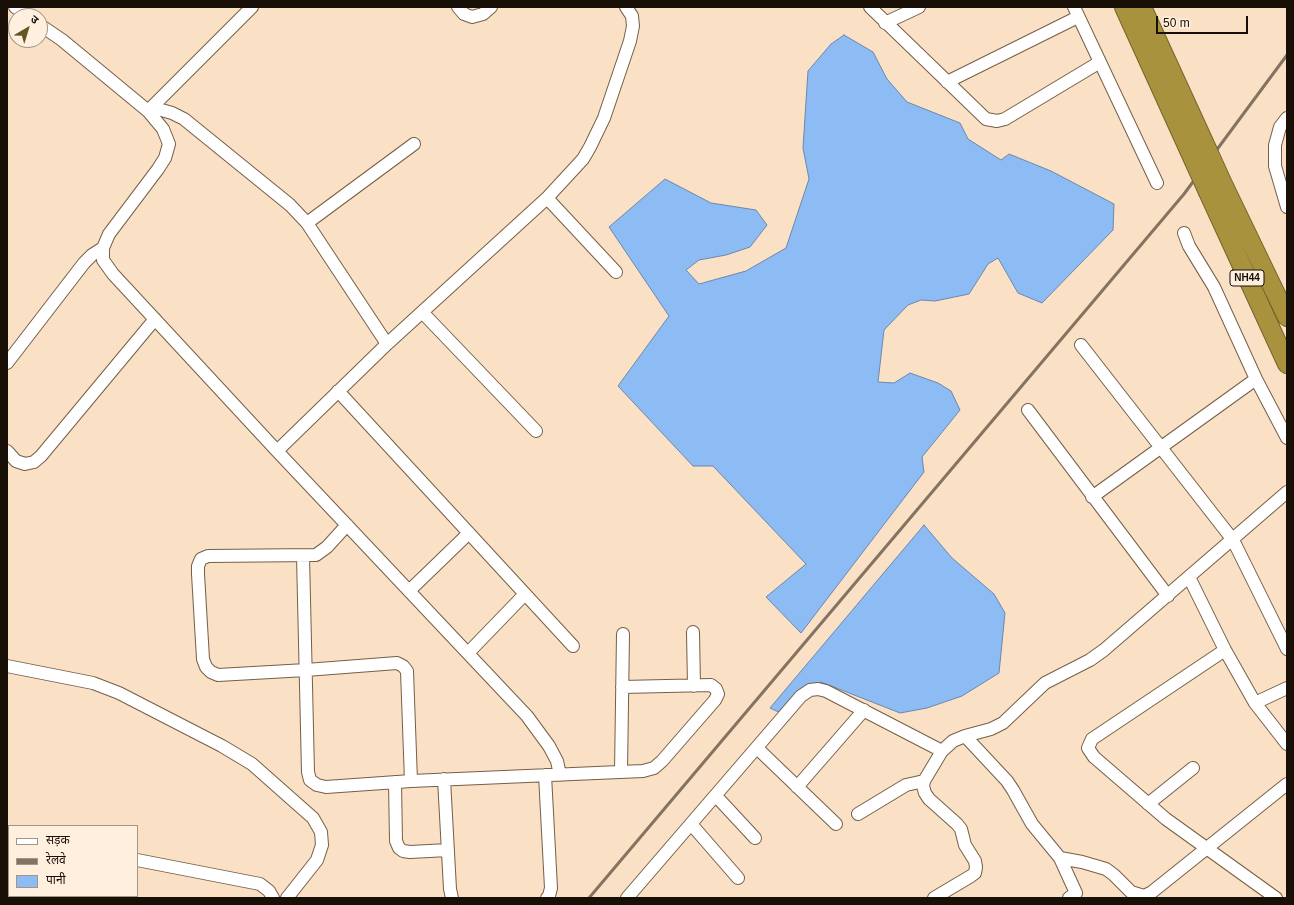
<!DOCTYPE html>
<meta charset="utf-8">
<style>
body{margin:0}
#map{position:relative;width:1294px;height:905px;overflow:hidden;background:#fae0c5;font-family:Helvetica,"Noto Sans Devanagari",sans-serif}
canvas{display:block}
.frame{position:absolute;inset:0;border:8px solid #180f06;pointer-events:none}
.legend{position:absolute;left:8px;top:825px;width:130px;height:72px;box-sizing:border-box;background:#ffefdf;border:1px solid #a39588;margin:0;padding:5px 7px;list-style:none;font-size:12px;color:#180f06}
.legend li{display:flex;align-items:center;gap:8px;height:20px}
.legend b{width:20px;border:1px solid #a39588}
.north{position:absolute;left:8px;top:8px;width:40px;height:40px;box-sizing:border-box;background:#ffefdf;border:1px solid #a39588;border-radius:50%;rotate:38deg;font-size:11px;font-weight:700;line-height:16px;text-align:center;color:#180f06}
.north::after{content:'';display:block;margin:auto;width:14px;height:18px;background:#655522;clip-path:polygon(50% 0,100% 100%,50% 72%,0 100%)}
.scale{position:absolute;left:1156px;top:16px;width:92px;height:18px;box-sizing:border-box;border:2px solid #180f06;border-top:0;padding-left:5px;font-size:12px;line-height:14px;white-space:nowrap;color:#180f06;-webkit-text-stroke:3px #ffefdf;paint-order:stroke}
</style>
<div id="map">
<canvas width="1294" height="905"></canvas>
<div class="frame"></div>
<ul class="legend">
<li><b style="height:5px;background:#fff"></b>सड़क</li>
<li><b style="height:5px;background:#847361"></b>रेलवे</li>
<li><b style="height:11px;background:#8dbbf3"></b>पानी</li>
</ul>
<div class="north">उ</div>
<div class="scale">50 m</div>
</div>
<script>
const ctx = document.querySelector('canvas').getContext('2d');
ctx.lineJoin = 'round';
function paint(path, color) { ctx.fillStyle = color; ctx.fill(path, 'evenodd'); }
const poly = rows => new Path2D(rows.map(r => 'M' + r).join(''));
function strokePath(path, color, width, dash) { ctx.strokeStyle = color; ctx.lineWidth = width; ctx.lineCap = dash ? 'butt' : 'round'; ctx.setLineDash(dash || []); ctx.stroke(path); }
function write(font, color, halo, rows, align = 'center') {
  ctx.font = font + ' Helvetica,sans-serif'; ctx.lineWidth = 4; ctx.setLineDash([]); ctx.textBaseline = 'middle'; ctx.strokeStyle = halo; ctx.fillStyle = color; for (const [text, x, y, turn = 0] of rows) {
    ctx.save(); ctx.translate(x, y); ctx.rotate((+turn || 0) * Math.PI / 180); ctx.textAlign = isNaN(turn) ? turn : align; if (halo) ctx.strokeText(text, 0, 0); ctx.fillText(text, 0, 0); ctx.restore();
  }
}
const water = poly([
 [844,35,873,52,887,79,907,102,960,123,968,139,1001,160,1009,154,1051,171,1114,204,1113,230,1042,303,1018,293,998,258,988,264,969,294,935,301,921,300,908,305,884,330,878,382,894,383,910,373,938,383,951,391,960,410,922,457,924,472,801,633,766,597,806,564,713,466,693,466,618,386,669,316,609,227,665,179,711,203,756,210,767,225,750,247,726,255,699,260,686,270,699,284,746,271,786,248,809,179,803,148,808,71,831,44,844,35],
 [924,525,952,558,994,594,1005,613,999,673,962,696,927,708,900,713,821,682,789,717,770,708,924,525]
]);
paint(water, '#8dbbf3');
strokePath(water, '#6a87ac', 1);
const minor = poly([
 [15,7,28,16],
 [252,7,148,111,163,129,169,144,165,158,158,169,109,234,103,248,103,260,113,274,277,451],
 [458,7,464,14,472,17,483,14,491,7],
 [870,7,986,119,997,121,1005,119,1100,62],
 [1074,7,1157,183],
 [885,23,919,7],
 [40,25,62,40,148,111,158,109,172,113,184,119,290,205,307,223,387,344],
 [947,82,1078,17],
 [1287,118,1280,127,1275,145,1275,166,1287,207],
 [547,198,616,272],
 [307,223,414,144],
 [1184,233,1189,246,1214,287,1256,379,1287,438],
 [422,312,536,431],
 [1081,345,1233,540,1287,649],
 [7,363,84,263,92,255,103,248],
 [338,391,573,646],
 [1028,410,1168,596],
 [7,451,16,461,25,464,34,462,41,456,155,319],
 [1092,497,1256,379],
 [347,525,327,547,316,555,208,556,201,559,198,566,198,574,203,659,206,667,211,672,218,675,306,670,397,663,403,666,407,671,411,781,643,771,654,768,662,761,715,700,718,694,716,689,711,685,622,687],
 [303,556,308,772,310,780,317,785,326,787,411,781],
 [1189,577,1225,650,1255,703,1287,688],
 [409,591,469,533],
 [693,632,694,686],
 [1225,650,1092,739,1088,748,1094,757,1166,819,1276,898],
 [468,653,525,594],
 [7,666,93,683,119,693,222,746,252,764,313,818,321,832,322,845,317,860,287,898],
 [1255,703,1287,744],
 [965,736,1007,781,1013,790,1032,824,1060,858,1076,893,1069,898],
 [757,748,836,824],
 [621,772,623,634],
 [545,775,551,888,549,896,547,898],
 [560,775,557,761,549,746,527,716,277,451,387,344,547,198,583,159,590,147,604,118,630,41,633,26,632,16,626,7],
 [444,779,450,889,452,898],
 [395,782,396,841,399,848,403,851,410,852,448,850],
 [797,787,864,710],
 [716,796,755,838],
 [1148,804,1193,768],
 [858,814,906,785,924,781],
 [691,824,738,878],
 [7,834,9,835],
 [1060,858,1082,862,1106,869,1114,875,1131,892,1144,896,1152,892,1287,784],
 [137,860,260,884,269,891,273,898],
 [65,898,66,896],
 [627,898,801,696,810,690,818,689,826,691,942,751],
 [934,898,971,876,975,873,976,867,975,861,965,845,961,829,957,824,929,799,925,793,923,786,924,781,942,751,953,741,965,736,991,729,1003,723,1045,683,1090,660,1104,650,1287,492]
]);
const highway = poly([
 [1124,7,1193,159],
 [1142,7,1208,151],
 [1222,182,1287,317],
 [1208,192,1287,364]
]);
strokePath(minor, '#755f47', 14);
strokePath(highway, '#76642a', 20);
strokePath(minor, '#fff', 12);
strokePath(highway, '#a9923e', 18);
strokePath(poly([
 [589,898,1184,194,1287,55]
]), '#847361', 3);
const highwayBridge = poly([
 [1208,151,1222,182],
 [1193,159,1208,192]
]);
strokePath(highwayBridge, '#76642a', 20, []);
strokePath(highwayBridge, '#a9923e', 18);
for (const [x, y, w] of [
 [1247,278,34]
]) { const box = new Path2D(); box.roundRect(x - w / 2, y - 8, w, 16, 3); ctx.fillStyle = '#ffefdf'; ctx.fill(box); strokePath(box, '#180f06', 1); }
write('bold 10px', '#180f06', null, [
 ["NH44",1247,278]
]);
</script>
